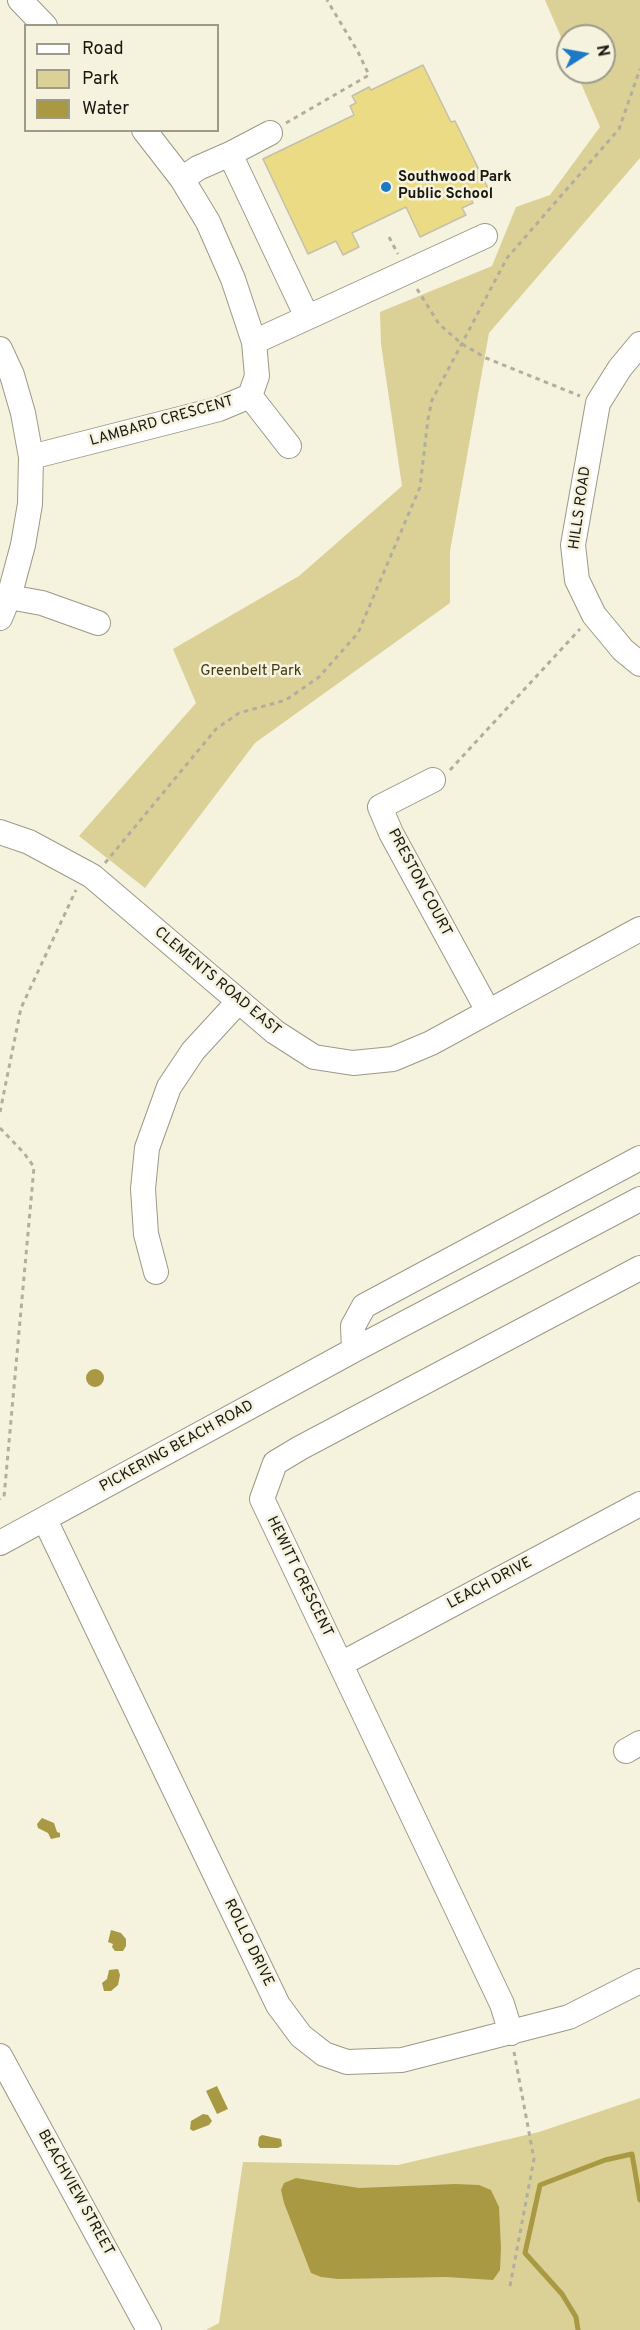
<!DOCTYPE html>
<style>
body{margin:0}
#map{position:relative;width:640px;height:2330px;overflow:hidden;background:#f5f2de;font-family:Overpass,sans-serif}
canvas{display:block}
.legend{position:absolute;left:24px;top:24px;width:195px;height:108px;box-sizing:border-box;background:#f5f2de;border:2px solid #9d9a8c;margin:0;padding:8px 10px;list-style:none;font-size:18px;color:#181711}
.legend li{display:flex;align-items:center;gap:12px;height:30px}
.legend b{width:30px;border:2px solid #9d9a8c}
.north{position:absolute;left:556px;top:24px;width:60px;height:60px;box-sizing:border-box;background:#f5f2de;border:2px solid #9d9a8c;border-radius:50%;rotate:79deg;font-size:16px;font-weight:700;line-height:24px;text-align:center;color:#181711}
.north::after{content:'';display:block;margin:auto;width:21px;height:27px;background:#1d78c5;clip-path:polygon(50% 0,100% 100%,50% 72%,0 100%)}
</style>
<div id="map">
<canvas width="640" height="2330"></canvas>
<ul class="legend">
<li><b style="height:8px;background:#fff"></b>Road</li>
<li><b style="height:16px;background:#dbd197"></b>Park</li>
<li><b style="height:16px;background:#a89942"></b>Water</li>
</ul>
<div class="north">N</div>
</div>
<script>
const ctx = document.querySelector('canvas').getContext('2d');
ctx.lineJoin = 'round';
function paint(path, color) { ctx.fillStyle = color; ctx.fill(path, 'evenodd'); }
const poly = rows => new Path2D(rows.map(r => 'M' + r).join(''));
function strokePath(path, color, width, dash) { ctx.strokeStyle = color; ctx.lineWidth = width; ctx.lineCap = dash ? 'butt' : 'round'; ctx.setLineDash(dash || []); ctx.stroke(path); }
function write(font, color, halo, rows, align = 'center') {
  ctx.font = font + ' Overpass,sans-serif'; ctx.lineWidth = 5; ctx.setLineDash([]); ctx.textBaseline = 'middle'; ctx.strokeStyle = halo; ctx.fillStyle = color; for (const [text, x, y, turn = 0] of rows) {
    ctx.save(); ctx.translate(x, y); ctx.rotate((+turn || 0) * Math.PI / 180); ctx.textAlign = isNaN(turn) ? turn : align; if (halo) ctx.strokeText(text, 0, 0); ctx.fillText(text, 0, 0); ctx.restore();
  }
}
paint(poly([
 [545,0,640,0,640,158,489,333,450,551,450,603,255,743,145,888,79,836,196,703,173,649,299,576,402,486,381,344,380,312,492,266,516,207,550,195,600,127,576,72,604,72,604,36,568,36,568,53],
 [640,2098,640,2330,206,2330,219,2323,243,2162,398,2165,539,2132]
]), '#dbd197');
paint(poly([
 '86 1378a9 9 0 1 1 18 0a9 9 0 1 1-18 0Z',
 [42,1818,54,1823,57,1832,60,1833,60,1837,51,1839,48,1833,38,1828,37,1824],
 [111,1930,121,1933,126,1939,126,1946,123,1951,115,1951,112,1947,113,1944,108,1942],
 [118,1969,120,1975,118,1985,111,1991,104,1991,102,1983,107,1979,109,1970],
 [217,2086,228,2109,217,2114,206,2091],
 [203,2114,208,2115,212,2121,209,2125,193,2131,190,2129,191,2121],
 [262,2135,281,2139,282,2146,278,2148,260,2148,258,2145,259,2137],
 [296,2178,359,2188,455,2184,479,2185,491,2190,499,2207,501,2248,500,2270,493,2280,446,2277,338,2279,321,2277,311,2273,284,2203,281,2190,284,2183]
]), '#a89942');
strokePath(poly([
 [578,2330,576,2317,562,2294,525,2253,540,2185,605,2160,632,2154,640,2200]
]), '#a89942', 5);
const building = poly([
 [423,65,451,122,455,121,489,190,471,199,473,203,462,208,466,215,420,237,406,207,352,233,359,247,343,255,336,241,308,254,263,159,354,115,350,106,356,103,352,96,369,87,371,90,423,65]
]);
paint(building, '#eadb84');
strokePath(building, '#c3c0ae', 1.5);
const minor = poly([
 [20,0,45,26],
 [230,154,270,133],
 [182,179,198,168,230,154,307,317],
 [254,342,485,236],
 [640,344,620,368,598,403,573,545,577,580,594,615,623,650,640,664],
 [0,349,12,375,23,413,31,457,30,504,23,545,9,597,0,618],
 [250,396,289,446],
 [31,457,219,409,250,396,257,376,254,342,233,279,208,222,182,179,144,130],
 [9,597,42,603,98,623],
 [433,780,380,807,391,833,488,1011],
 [0,832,29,842,92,876,275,1032,314,1057,353,1063,393,1059,431,1043,640,929],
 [156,1272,146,1234,143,1189,147,1148,169,1087,193,1051,238,1002],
 [354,1350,353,1326,364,1306,640,1158],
 [45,1520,278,2005,301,2036,324,2054,347,2062,402,2060,569,2017,640,1981],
 [0,1543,354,1350,640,1199],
 [341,1664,640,1504],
 [626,1751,640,1743],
 [511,2033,502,2004,262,1499,275,1463,300,1448,640,1268],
 [0,2056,149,2330]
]);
strokePath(minor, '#9c9987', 26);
strokePath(poly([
 [286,123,369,75,358,52,327,0],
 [389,237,398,254],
 [417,289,439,324,462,344,486,358,580,396],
 [450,770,580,629],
 [105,863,216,729,239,713,286,700,319,677,358,633,420,487,428,419,432,400,507,258,619,129,640,69],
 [0,1112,21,1008,76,890],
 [0,1128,24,1153,34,1167,4,1497,0,1499],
 [510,2286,534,2159,514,2052]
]), '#b1ae9f', 3, [4.5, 4.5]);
strokePath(minor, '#fff', 24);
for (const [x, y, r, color] of [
 [386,187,6,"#1d78c5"]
]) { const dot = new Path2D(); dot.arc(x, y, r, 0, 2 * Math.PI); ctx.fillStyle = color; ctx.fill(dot); strokePath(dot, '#f5f2de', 2); }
write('bold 15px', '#181711', '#f5f2de', [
 ["Southwood Park",398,178],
 ["Public School",398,195]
], 'left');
write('15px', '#181711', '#f5f2de', [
 ["LAMBARD CRESCENT",162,422,-16],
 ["HILLS ROAD",581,508,-82],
 ["PRESTON COURT",419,883,62],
 ["CLEMENTS ROAD EAST",217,982,40],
 ["PICKERING BEACH ROAD",177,1447,-29],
 ["HEWITT CRESCENT",299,1577,64],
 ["LEACH DRIVE",490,1584,-28],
 ["ROLLO DRIVE",248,1943,64],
 ["BEACHVIEW STREET",75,2193,61]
]);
write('15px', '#403914', '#f5f2de', [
 ["Greenbelt Park",251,672]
]);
</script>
